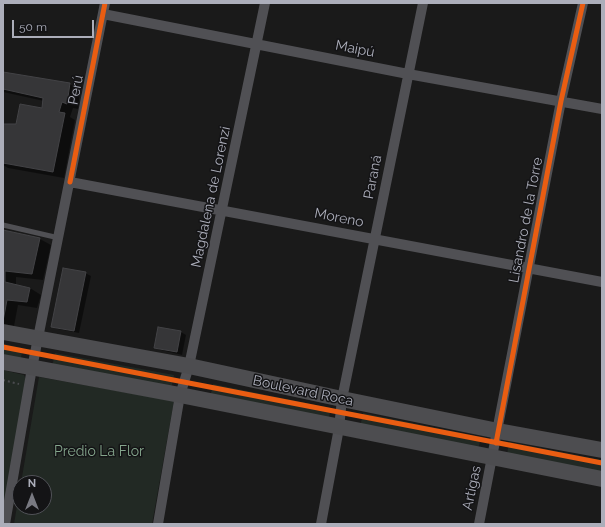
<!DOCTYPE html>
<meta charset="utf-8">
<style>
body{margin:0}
#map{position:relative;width:605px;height:527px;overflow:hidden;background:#1a1a1a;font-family:Raleway,sans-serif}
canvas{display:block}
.frame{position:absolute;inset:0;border:4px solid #acaeba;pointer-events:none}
.north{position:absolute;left:12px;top:475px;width:40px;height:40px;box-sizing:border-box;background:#141416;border:1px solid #515258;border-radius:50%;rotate:0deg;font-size:11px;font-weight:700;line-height:16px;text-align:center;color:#acaeba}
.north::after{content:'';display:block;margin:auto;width:14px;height:18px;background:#797a82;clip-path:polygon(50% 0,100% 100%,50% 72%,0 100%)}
.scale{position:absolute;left:12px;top:20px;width:82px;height:18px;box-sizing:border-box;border:2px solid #acaeba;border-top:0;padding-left:5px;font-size:12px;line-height:14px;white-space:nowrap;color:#acaeba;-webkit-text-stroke:3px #141416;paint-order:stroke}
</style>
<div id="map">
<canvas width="605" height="527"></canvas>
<div class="frame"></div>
<div class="north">N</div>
<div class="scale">50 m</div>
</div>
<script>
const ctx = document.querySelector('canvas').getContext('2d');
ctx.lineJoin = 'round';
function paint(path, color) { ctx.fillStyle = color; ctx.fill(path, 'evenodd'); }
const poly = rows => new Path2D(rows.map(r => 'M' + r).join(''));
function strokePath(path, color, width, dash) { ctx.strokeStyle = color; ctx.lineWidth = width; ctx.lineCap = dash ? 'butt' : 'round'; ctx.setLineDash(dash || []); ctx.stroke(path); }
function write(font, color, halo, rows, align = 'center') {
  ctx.font = font + ' Raleway,sans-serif'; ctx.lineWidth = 3; ctx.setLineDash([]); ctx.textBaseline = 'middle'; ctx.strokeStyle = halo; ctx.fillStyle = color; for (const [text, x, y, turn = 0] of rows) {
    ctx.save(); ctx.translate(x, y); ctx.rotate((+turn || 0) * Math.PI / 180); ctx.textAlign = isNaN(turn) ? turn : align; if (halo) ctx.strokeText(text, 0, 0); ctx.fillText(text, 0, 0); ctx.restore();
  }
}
paint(poly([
 [3,344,23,348,20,362,3,358],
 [55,353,174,375,171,389,52,367],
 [3,370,24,375,28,384,3,512],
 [39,377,174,401,152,524,14,524,20,488,20,507,44,507,44,483,21,483],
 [213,384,331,408,328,422,210,398],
 [363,413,481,437,478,450,360,427],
 [509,442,602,460,602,475,507,455]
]), '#222924');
paint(poly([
 [3,73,70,84,80,91,78,109,73,108,70,117,75,120,64,178,8,168,3,165,3,124,16,125,43,109,44,101,3,92],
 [3,231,40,239,51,245,43,280,16,277,16,285,30,288,41,295,37,308,18,305,14,326,3,324],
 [85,273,91,276,79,333,58,329,53,326],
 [159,328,181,332,186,335,182,355,161,350,155,347]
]), '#0007');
const building = poly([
 [3,72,70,83,67,104,62,102,59,112,65,113,53,172,3,163,3,124,16,124,20,104,42,108,43,98,3,89,3,72],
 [3,230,40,238,32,274,5,271,5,282,30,288,27,302,7,300,3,321,3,230],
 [63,268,86,272,74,331,51,327,63,268],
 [158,327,181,331,177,352,154,348,158,327]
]);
paint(building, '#363638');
strokePath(building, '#434346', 1);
strokePath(poly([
 [3,380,19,384]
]), '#4b4b4f', 2, [2, 3]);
strokePath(poly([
 [3,225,59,238]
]), '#505054', 5);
strokePath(poly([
 [103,14,408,74,602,109],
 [70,182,602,282],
 [5,524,32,368,105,3],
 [158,524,180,395,189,366,265,3],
 [321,524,339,428,342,399,423,3],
 [479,524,561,101,583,3]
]), '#505054', 10);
strokePath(poly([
 [3,332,189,366,342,399,498,431,602,450],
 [3,362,180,395,602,479]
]), '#4d4d50', 16);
strokePath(poly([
 [70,182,105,3],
 [3,347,602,463],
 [496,443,561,101,583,3]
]), '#e95d12', 5);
write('14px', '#acaeba', '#141416', [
 ["Maipú",355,49,11],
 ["Perú",76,90,-79],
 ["Paraná",373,177,-79],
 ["Magdalena de Lorenzi",211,197,-78],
 ["Moreno",339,218,11],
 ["Lisandro de la Torre",526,220,-79],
 ["Boulevard Roca",303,391,12],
 ["Artigas",472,488,-78]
]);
write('14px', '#84a58c', '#141416', [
 ["Predio La Flor",99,452]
]);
</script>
